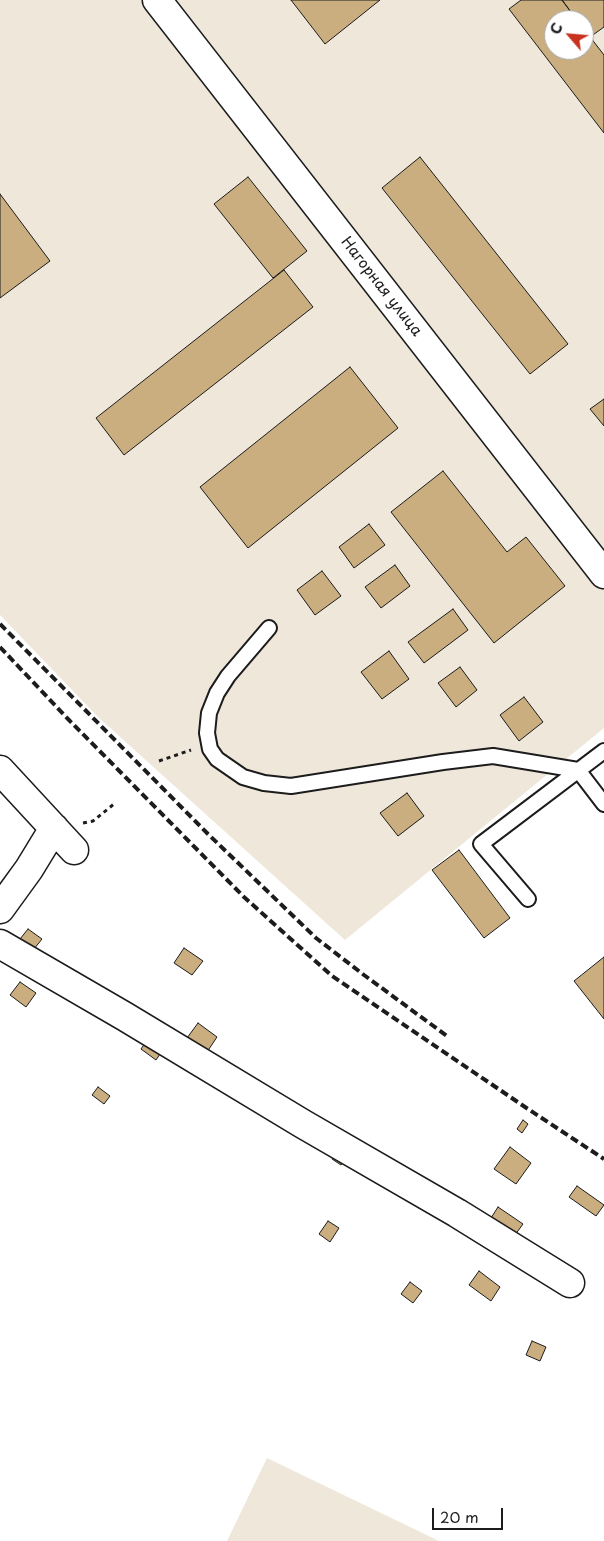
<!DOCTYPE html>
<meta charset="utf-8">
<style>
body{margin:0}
#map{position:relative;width:604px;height:1541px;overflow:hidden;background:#fff;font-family:"Playpen Sans",sans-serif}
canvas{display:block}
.north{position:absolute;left:544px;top:10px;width:50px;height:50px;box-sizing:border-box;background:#fff;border:1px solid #a4a4a4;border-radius:50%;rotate:297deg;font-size:14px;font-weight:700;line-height:20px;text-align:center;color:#1c1c1c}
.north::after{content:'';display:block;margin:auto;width:18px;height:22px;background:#c8321e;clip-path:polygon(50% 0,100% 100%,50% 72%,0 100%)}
.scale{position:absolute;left:432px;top:1508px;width:71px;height:22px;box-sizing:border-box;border:2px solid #1c1c1c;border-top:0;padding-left:6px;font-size:15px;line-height:18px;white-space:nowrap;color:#1c1c1c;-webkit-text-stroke:4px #fff;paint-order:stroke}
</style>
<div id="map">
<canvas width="604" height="1541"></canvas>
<div class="north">С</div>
<div class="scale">20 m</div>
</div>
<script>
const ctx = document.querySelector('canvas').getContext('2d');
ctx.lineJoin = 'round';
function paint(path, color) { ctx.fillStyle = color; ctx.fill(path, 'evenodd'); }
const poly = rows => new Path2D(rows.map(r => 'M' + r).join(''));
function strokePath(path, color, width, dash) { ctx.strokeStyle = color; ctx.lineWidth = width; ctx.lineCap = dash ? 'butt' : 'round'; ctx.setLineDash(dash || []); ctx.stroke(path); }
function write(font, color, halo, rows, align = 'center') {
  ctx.font = font + ' "Playpen Sans",sans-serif'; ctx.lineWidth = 5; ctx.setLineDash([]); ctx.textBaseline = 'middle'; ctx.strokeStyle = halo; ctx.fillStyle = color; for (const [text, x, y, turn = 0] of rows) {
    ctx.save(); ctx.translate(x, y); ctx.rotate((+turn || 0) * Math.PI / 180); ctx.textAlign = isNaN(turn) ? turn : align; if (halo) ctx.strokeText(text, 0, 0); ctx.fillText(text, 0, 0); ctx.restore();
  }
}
paint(poly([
 [0,0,604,0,604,728,345,940,98,717,0,615],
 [554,20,584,20,584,50,554,50],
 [267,1458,439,1541,227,1541]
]), '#efe7d9');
const building = poly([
 [291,0,380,0,325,44,291,0],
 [521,0,562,0,577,20,554,20,554,50,584,50,584,29,604,55,604,133,509,9,521,0],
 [562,0,604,0,604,27,590,37,584,29,584,20,577,20,562,0],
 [420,157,568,344,530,374,382,188,420,157],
 [248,177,307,251,273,278,214,204,248,177],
 [0,194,50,261,0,298,0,194],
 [284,270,313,307,124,455,96,418,284,270],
 [350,367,398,428,248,548,200,487,350,367],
 [604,399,604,426,590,409,604,399],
 [443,471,507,552,526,537,565,586,494,643,391,512,443,471],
 [369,524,385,545,354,568,339,547,369,524],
 [395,565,410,586,381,608,365,587,395,565],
 [322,571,341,596,315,615,297,590,322,571],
 [453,609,468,630,424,663,408,642,453,609],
 [389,651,409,679,382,699,361,672,389,651],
 [460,667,477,690,456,707,438,683,460,667],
 [524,697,543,722,519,741,500,715,524,697],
 [407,793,424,816,398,836,380,813,407,793],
 [459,850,510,918,484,938,432,870,459,850],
 [28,929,42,939,34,949,20,939,28,929],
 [184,948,203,961,192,975,174,963,184,948],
 [604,957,604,1019,574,981,604,957],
 [20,982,36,993,26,1007,10,995,20,982],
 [198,1023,217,1037,207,1052,187,1038,198,1023],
 [147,1040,162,1051,156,1060,141,1049,147,1040],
 [98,1087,110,1096,104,1104,92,1095,98,1087],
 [523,1120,528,1124,522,1133,517,1129,523,1120],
 [510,1147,531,1163,516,1184,494,1169,510,1147],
 [338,1150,347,1156,341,1165,332,1159,338,1150],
 [577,1186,604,1205,596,1216,569,1197,577,1186],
 [498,1207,523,1224,515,1235,491,1218,498,1207],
 [328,1221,339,1228,330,1242,319,1234,328,1221],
 [479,1271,500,1287,491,1301,469,1285,479,1271],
 [410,1282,422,1291,413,1303,401,1294,410,1282],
 [532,1341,546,1347,540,1361,526,1355,532,1341]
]);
paint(building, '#caae7f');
strokePath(building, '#1c1c1c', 1);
const lane = poly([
 [269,628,228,676,217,693,209,713,207,733,210,749,217,759,243,777,264,783,291,786,443,762,493,756,578,770,604,804],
 [528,899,481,844,604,751]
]);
const street = poly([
 [157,0,604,574],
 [0,770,74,850],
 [0,909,29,869,54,828],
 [0,944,124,1016,303,1124,457,1213,570,1283]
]);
strokePath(lane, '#1c1c1c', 18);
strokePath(street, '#1c1c1c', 31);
strokePath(poly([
 [159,761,191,750],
 [83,823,93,821,114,804]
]), '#1c1c1c', 3, [4, 4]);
strokePath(lane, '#fff', 14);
strokePath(street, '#fff', 28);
strokePath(poly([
 [0,624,208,834,316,938,364,975,447,1036],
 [0,647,67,718,244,897,332,976,528,1109,604,1159]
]), '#1c1c1c', 4, [8, 4]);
write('15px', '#1c1c1c', '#fff', [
 ["Нагорная улица",381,287,52]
]);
</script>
